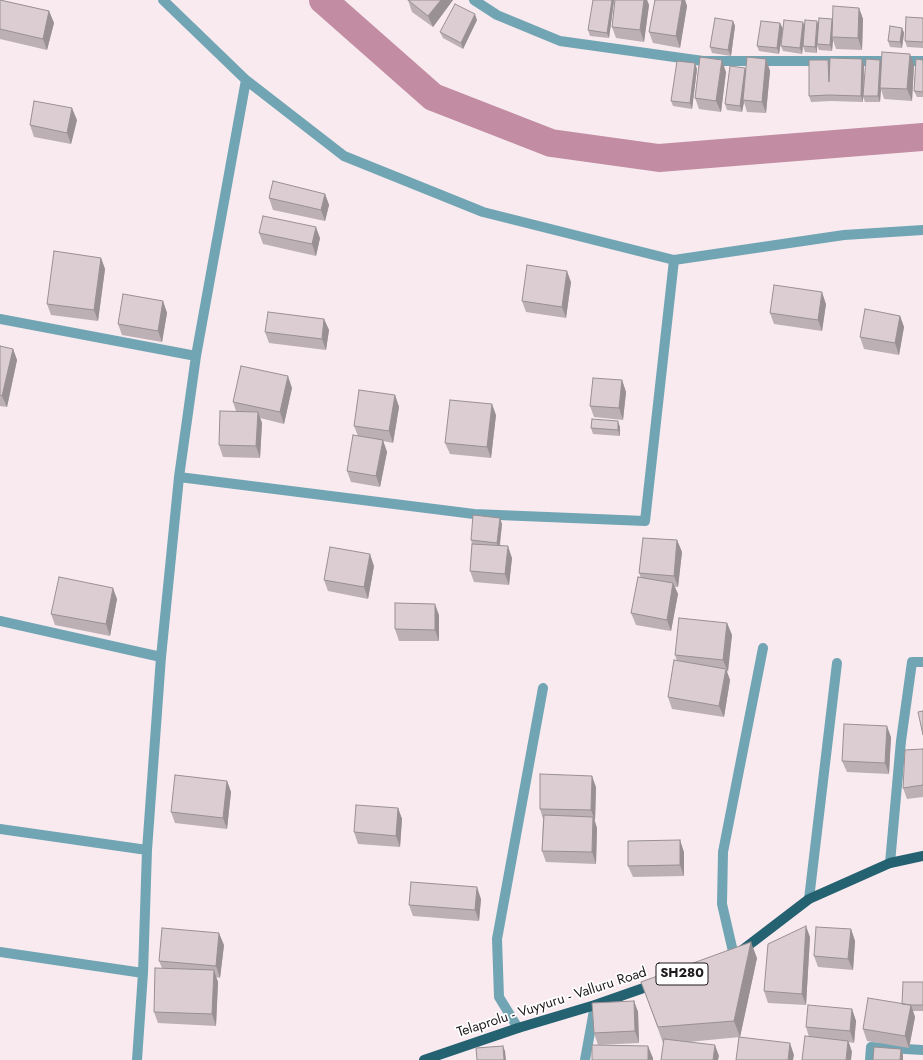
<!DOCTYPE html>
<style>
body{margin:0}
canvas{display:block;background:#f8eaef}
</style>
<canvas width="923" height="1060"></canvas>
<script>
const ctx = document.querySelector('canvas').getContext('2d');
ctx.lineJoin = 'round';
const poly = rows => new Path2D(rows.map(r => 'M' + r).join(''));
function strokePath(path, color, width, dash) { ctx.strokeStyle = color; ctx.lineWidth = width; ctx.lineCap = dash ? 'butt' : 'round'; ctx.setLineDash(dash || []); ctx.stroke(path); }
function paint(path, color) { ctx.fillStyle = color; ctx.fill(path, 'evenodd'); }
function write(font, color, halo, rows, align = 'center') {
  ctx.font = font + ' Jost,sans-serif'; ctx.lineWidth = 3.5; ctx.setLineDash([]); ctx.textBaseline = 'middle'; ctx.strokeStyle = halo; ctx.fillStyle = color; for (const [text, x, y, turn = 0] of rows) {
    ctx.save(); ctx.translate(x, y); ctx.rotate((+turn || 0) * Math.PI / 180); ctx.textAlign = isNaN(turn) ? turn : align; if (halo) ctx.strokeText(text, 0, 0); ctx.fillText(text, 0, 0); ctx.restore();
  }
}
strokePath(poly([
 [323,0,433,97,551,143,659,158,923,137]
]), '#c28da2', 28);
strokePath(poly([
 [163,0,246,80,344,156,483,212,674,260,844,235,923,230],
 [474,0,497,15,560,41,703,61,923,61],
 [0,319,196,356],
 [179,477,474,514,645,521,674,260],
 [0,621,161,657],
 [0,829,147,850],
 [890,863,901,741,912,662,923,662],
 [809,899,837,663],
 [0,952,143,973],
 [734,956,722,904,723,852,763,648],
 [518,1028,499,997,497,939,543,688],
 [137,1060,143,973,147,850,161,657,179,477,196,356,246,80],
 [585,1060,595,1005],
 [870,1060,871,1047,923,1050]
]), '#72a5b4', 10);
strokePath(poly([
 [741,951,809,899,890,863,923,856],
 [424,1060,518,1028,595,1005,655,984]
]), '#246171', 10);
paint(poly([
 [0,0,49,11,54,23,47,50,0,39],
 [408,0,453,0,433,27,412,12],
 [615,0,647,0,649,5,644,42,616,38,612,27],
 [655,0,685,0,687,6,680,48,653,43,649,32],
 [614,1,609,38,590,36,588,30],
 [859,8,863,19,862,50,836,49,833,40,832,51,819,50,817,46,817,53,805,52,803,46,802,54,783,51,781,46,804,26,817,21,818,24,832,21],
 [923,18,923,48,907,47,905,41],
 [477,20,463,49,443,38,440,32],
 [733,21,735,26,731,56,712,53,710,47],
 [780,23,783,29,779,54,759,51,757,46],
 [902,28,904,33,902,48,890,47,888,41],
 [766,59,770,71,766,113,747,112,744,102,742,112,727,110,725,104,745,68,746,70],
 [828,60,830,65,864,65,864,83,882,63,914,65,912,101,884,99,881,89,880,102,865,102,863,97,863,102,831,101,811,102,809,96],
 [923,60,923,97,917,97,914,91],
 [697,69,692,109,673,106,671,101],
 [726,72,721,112,699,109,695,98],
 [77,120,71,144,34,137,30,125],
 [325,194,329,205,325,221,273,210,269,198],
 [259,233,320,238,316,256,263,244],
 [101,258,105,269,98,321,51,315,47,304],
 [571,282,566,318,526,312,522,301],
 [163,301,167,313,162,342,122,335,118,324],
 [826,304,822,331,774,324,770,313],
 [900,316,904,327,899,355,864,349,860,337],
 [324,319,329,330,326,350,269,343,265,332],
 [0,346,13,349,17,360,7,407,0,406],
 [622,380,626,392,623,420,594,417,590,406],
 [292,388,284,424,260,418,262,423,260,458,223,457,219,445,236,411,233,402],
 [395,395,399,407,393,443,383,441,387,452,380,487,351,482,347,471,358,436,354,426],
 [496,415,491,458,450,454,445,443],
 [620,427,620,436,593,434,591,428],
 [502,524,500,546,512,558,509,585,474,582,470,571,472,544,471,540],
 [677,540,682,552,678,587,675,587,678,594,671,631,636,625,631,613,641,578,639,573],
 [374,566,368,599,328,591,324,580],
 [117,599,110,636,55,625,51,614],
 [439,615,439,641,399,641,395,629],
 [727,623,732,635,727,672,730,680,724,717,672,709,668,697,677,661,675,655],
 [891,737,889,774,847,772,842,761],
 [923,749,923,797,907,799,903,788],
 [227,781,231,792,227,829,175,823,171,812],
 [596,787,595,821,597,828,596,864,546,862,542,851,543,819,540,809],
 [398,808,402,819,400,847,358,844,354,832],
 [684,852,684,876,633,877,628,866],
 [481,899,479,921,413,916,409,905],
 [851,929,855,941,853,970,818,967,814,956],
 [810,937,806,1005,768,1003,764,991],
 [224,945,220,978,216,977,218,982,216,1026,158,1023,154,1012,162,968,159,961],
 [757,958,740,1037,688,1042,719,1056,663,1043,641,982],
 [923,982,923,1011,913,1011,915,1017,909,1048,867,1041,863,1029,902,1004],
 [634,1001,638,1012,639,1043,598,1045,594,1033],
 [852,1009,856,1021,854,1043,849,1042,852,1052,809,1037,806,1027]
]), '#bcb0b5');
paint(poly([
 [441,0,453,0,433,27,428,16],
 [612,0,614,0,614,1,609,38,607,33],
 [644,0,647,0,649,5,644,42,640,30],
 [682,0,685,0,687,6,680,48,676,36],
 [859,8,863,19,862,50,858,38],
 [49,11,54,23,47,50,43,39],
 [475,14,477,20,463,49,461,43],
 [832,19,834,25,832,37,833,40,832,51,830,45],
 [733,21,735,26,731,56,728,50],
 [817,21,819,27,817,44,817,53,815,47],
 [803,22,805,27,802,54,800,48],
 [780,23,783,29,779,54,777,48],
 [902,28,904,33,902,48,900,42],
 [910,54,914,65,912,101,907,89],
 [766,59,770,71,766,113,762,102],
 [862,59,864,65,863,96,863,102,861,96],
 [722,60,726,72,721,112,716,101],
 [828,60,830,66,829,82],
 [880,60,882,66,880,88,881,89,880,102,878,96],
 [695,63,697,69,692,109,690,103],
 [745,68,747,73,743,100,744,102,742,112,740,106],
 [72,108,77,120,71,144,67,133],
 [325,194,329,205,325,221,321,210],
 [316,227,320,238,316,256,312,244],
 [101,258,105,269,98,321,94,310],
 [567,271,571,282,566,318,562,307],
 [822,292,826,304,822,331,818,320],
 [163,301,167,313,162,342,158,331],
 [900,316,904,327,899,355,895,343],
 [324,319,329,330,326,350,322,339],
 [13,349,17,360,7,407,2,396],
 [288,376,292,388,284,424,280,412],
 [622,380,626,392,623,420,619,408],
 [395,395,399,407,393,443,389,431],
 [492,404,496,415,491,458,487,447],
 [258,412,262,423,260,458,256,446],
 [618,421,620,427,620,436,618,430],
 [383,440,387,452,380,487,376,476],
 [500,518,502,524,499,549,497,543],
 [677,540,682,552,678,587,674,576],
 [508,546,512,558,509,585,505,574],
 [370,554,374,566,368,599,364,587],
 [673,583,678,594,671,631,667,620],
 [113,588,117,599,110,636,106,624],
 [435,604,439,615,439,641,435,630],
 [727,623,732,635,728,672,723,660],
 [726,669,730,680,724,717,719,706],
 [887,726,891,737,889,774,885,763],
 [592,776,596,787,595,821,591,810],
 [227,781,231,792,227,829,223,818],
 [398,808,402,819,400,847,396,836],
 [593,817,597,828,596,864,592,852],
 [680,840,684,852,684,876,680,865],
 [477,887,481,899,479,921,475,910],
 [806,926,810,937,806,1005,802,994],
 [851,929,855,941,853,970,848,959],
 [219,933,224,945,220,978,216,966],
 [751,942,757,958,740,1037,734,1021],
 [214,970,218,982,216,1026,212,1014],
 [634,1001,638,1012,639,1043,635,1031],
 [911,1005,915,1017,909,1048,905,1036],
 [852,1009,856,1021,854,1043,850,1031],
 [848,1041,852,1052,851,1060,846,1060],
 [790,1043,794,1055,793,1060,788,1060],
 [715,1045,719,1056,718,1060,713,1060],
 [503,1046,505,1051,506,1060,504,1060],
 [648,1046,653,1058,653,1060,648,1060],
 [901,1049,903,1055,903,1060,900,1060]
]), '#999093');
const building = poly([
 [0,0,49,11,43,39,0,29,0,0],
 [408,0,441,0,428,16,408,0],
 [593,0,612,0,607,33,588,30,593,0],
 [615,0,644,0,640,30,612,27,615,0],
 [655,0,682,0,676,36,649,32,655,0],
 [455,4,475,14,461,43,440,32,455,4],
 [833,6,859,8,858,38,832,37,833,6],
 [906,17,923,18,923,42,905,41,906,17],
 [715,18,733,21,728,50,710,47,715,18],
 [819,18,832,19,830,45,817,44,819,18],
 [784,20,803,22,800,48,781,46,784,20],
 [805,20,817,21,815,47,803,46,805,20],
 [761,21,780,23,777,48,757,46,761,21],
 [890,26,902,28,900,42,888,41,890,26],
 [882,52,910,54,907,89,880,88,882,52],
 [700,57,722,60,716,101,695,98,700,57],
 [747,57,766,59,762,102,743,100,747,57],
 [830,58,862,59,861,96,829,95,809,96,809,60,828,60,829,82,830,58],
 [866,59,880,60,878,96,863,96,866,59],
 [916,59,923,60,923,92,914,91,916,59],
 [677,61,695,63,690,103,671,101,677,61],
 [730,66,745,68,740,106,725,104,730,66],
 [34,101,72,108,67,133,30,125,34,101],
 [273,181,325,194,321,210,269,198,273,181],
 [263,216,316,227,312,244,259,233,263,216],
 [54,251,101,258,94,310,47,304,54,251],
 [527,265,567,271,562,307,522,301,527,265],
 [774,285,822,292,818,320,770,313,774,285],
 [123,294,163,301,158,331,118,324,123,294],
 [865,309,900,316,895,343,860,337,865,309],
 [268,312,324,319,322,339,265,332,268,312],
 [0,346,13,349,2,396,0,395,0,346],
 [241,366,288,376,280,412,233,402,241,366],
 [593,378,622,380,619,408,590,406,593,378],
 [359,390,395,395,389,431,354,426,359,390],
 [450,400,492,404,487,447,445,443,450,400],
 [220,411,258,412,256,446,219,445,220,411],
 [592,419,618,421,618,430,591,428,592,419],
 [353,435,383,440,376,476,347,471,353,435],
 [473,515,500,518,497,543,471,540,473,515],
 [643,538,677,540,674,576,639,573,643,538],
 [472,544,508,546,505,574,470,571,472,544],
 [330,547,370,554,364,587,324,580,330,547],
 [59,577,113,588,106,624,51,614,59,577],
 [638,577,673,583,667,620,631,613,638,577],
 [395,603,435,604,435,630,395,629,395,603],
 [679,618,727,623,723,660,675,655,679,618],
 [674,660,726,669,719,706,668,697,674,660],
 [923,711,923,735,918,712,923,711],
 [844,724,887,726,885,763,842,761,844,724],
 [923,749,923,785,903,788,905,750,923,749],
 [540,774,592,776,591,810,540,809,540,774],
 [175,775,227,781,223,818,171,812,175,775],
 [356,805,398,808,396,836,354,832,356,805],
 [544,815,593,817,592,852,542,851,544,815],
 [680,840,680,865,628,866,628,841,680,840],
 [411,882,477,887,475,910,409,905,411,882],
 [806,926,802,994,764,991,768,944,806,926],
 [816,927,851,929,848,959,814,956,816,927],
 [162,928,219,933,216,966,159,961,162,928],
 [751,942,734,1021,658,1027,641,982,751,942],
 [155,968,214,970,212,1014,154,1012,155,968],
 [903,982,923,982,923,1005,910,1005,902,1004,903,982],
 [868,998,911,1005,905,1036,863,1029,868,998],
 [634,1001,635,1031,594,1033,592,1003,634,1001],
 [808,1005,852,1009,850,1031,806,1027,808,1005],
 [805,1036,848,1041,846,1060,802,1060,805,1036],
 [739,1037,790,1043,788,1060,736,1060,739,1037],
 [664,1039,715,1045,713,1060,661,1060,664,1039],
 [592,1045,648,1046,648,1060,592,1060,592,1045],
 [503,1046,504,1060,477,1060,476,1048,503,1046],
 [874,1047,901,1049,900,1060,873,1060,874,1047]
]);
paint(building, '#dbcdd2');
strokePath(building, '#999093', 1);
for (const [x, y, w] of [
 [682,974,52]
]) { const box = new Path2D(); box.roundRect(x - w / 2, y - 11, w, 22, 3); ctx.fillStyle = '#fff'; ctx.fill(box); strokePath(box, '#1f1a1c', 1); }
write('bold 13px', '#1f1a1c', null, [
 ["SH280",682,974]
]);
write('14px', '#1f1a1c', '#fff', [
 ["Telaprolu - Vuyyuru - Valluru Road",552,1003,-18]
]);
</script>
